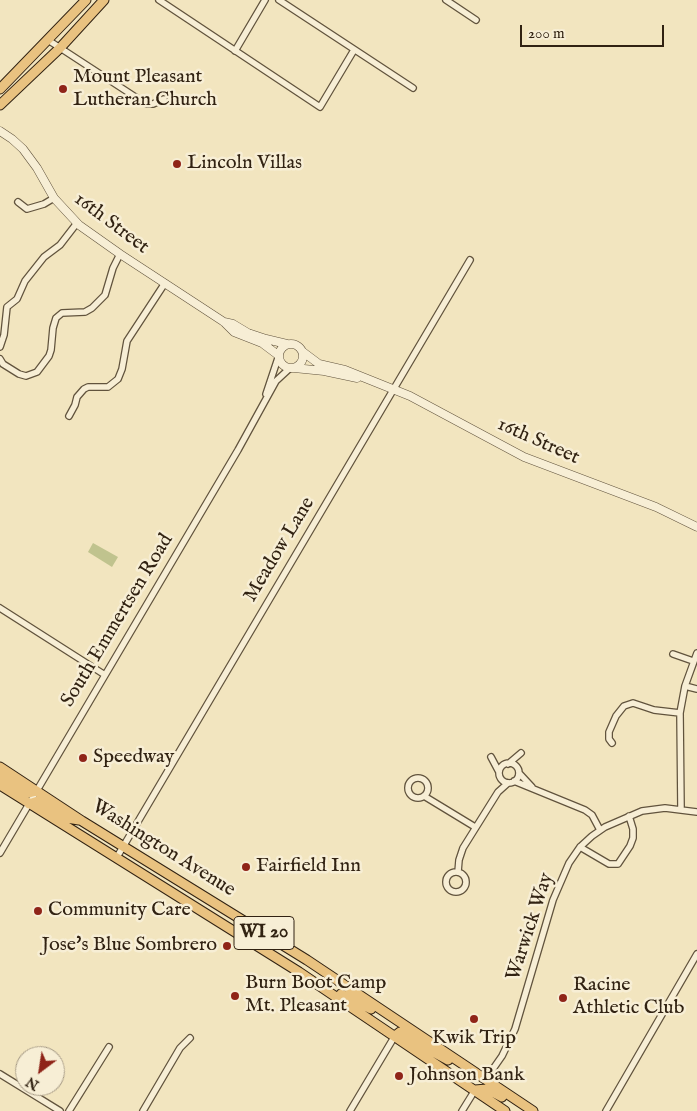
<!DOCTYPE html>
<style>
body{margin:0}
#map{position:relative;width:697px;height:1111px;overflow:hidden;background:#f2e5bf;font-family:"IM FELL English",serif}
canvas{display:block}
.north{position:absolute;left:15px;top:1046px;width:50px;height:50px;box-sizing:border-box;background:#f7eed5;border:1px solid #a89c87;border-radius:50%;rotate:211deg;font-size:14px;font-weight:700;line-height:20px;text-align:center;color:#312212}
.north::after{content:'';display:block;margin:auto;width:18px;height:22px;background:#8f2418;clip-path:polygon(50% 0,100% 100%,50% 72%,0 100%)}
.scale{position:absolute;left:520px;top:25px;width:144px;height:22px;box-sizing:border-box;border:2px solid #312212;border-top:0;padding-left:6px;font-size:15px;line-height:18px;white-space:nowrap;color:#312212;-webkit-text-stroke:4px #f7eed5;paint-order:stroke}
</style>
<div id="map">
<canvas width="697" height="1111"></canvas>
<div class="north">N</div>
<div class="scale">200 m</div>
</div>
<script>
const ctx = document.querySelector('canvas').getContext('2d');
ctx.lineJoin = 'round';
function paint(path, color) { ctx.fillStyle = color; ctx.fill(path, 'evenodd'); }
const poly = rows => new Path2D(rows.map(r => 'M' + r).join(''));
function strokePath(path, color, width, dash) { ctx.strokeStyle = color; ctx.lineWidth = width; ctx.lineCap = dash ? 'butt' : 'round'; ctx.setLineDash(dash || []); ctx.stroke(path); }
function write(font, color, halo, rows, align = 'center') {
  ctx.font = font + ' "IM FELL English",serif'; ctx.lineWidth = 5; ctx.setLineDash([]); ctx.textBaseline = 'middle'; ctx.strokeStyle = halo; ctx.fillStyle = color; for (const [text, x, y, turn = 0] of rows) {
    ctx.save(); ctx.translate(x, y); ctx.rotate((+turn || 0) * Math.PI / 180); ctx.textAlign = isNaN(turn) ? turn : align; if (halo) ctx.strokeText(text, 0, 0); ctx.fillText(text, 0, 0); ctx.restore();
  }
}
paint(poly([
 [93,543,118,557,112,567,88,552]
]), '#c0c38e');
const minor = poly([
 [159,0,320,107,354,50],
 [279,0,413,88],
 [446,0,476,20],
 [48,40,140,100,147,104,153,104,164,99],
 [235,51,265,0],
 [18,202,27,209,44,204,54,198],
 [0,347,4,335,7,307,17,299,25,281,44,257,60,245,77,223],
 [0,359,3,364,19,374,26,376,37,372,49,356,51,350,53,328,56,318,62,313,85,312,92,308,105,295,113,268,120,254],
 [266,394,278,358],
 [69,416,75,405,77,397,84,389,88,387,108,387,118,379,122,369,127,341,165,283],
 [0,608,105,675],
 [673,654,693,661],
 [685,686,697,689],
 [612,743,609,739,609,732,616,716,624,706,633,703,654,710,680,713],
 [491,757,499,772],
 '499 773a10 10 0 1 1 20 0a10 10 0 1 1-20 0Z',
 [508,764,521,753],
 [519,773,532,787],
 '408 788a10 10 0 1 1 20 0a10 10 0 1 1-20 0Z',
 [514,781,585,810,592,815,600,830],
 [424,796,475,827],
 [681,809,680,713,685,686,697,653],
 [580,847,609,864,618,864,630,846,633,838,633,829,629,816],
 [0,853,238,450,276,381,289,369],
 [117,857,470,260],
 [458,872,459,860,463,848,498,792,508,783],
 '446 882a10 10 0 1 1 20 0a10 10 0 1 1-20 0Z',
 [0,1074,60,1111],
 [486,1079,502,1056,515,1029,553,900,569,863,580,847,592,836,605,827,642,811,665,808,697,812],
 [69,1111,109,1047],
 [143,1111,180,1048,190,1038],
 [350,1111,396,1034],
 [462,1111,475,1090],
 [606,1111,697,954]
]);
const tertiary = poly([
 [0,131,12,139,23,149,37,168,54,198,79,225,120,254,224,322,234,332,262,343,278,355],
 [224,322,233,324,248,333,266,339,287,344],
 '279 356a12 12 0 1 1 24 0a12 12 0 1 1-24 0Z',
 [303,352,319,364,345,370,410,396,524,457,656,507,697,527],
 [294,368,324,371,357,378]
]);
const primary = poly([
 [0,89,86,0],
 [0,105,60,48,104,0],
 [0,767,82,821,307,960,533,1111],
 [0,776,24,791,29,793,36,791],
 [0,785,299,972,505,1111],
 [29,804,38,801,67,818,79,820],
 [341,994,371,1009],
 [395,1036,400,1032,405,1033,428,1049,448,1060],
 [475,1090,487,1089,502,1097]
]);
strokePath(minor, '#61533d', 8);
strokePath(tertiary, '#61533d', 9);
strokePath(primary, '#312212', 11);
strokePath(minor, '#f7eed5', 5.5);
strokePath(tertiary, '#f7eed5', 8);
strokePath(primary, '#e9c280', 9);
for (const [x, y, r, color] of [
 [63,89,5,"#8f2418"],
 [177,164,5,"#8f2418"],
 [83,758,5,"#8f2418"],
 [246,867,5,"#8f2418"],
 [38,911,5,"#8f2418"],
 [227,946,5,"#8f2418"],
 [235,996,5,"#8f2418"],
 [563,998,5,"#8f2418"],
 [474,1019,5,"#8f2418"],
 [399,1076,5,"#8f2418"]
]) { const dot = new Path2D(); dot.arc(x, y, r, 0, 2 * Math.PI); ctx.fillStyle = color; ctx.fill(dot); strokePath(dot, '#f7eed5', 2); }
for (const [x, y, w] of [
 [264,933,60]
]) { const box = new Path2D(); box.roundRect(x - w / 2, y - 16.5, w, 33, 4); ctx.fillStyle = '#f7eed5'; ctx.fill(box); strokePath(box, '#312212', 1); }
write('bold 19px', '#312212', null, [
 ["WI 20",264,933]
]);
write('20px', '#312212', '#f7eed5', [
 ["Mount Pleasant",73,78],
 ["Lutheran Church",73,101],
 ["Lincoln Villas",187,164],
 ["Speedway",93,758],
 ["Fairfield Inn",256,867],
 ["Community Care",48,911],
 ["Jose's Blue Sombrero",217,946,"right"],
 ["Burn Boot Camp",245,984],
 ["Mt. Pleasant",245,1007],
 ["Racine",573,986],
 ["Athletic Club",573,1009],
 ["Kwik Trip",474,1039,"center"],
 ["Johnson Bank",409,1076]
], 'left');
write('20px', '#312212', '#f7eed5', [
 ["16th Street",111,224,37],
 ["16th Street",538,442,24],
 ["Meadow Lane",280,550,-59],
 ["South Emmertsen Road",118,621,-59],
 ["Washington Avenue",163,849,32],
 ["Warwick Way",531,927,-72]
]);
</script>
